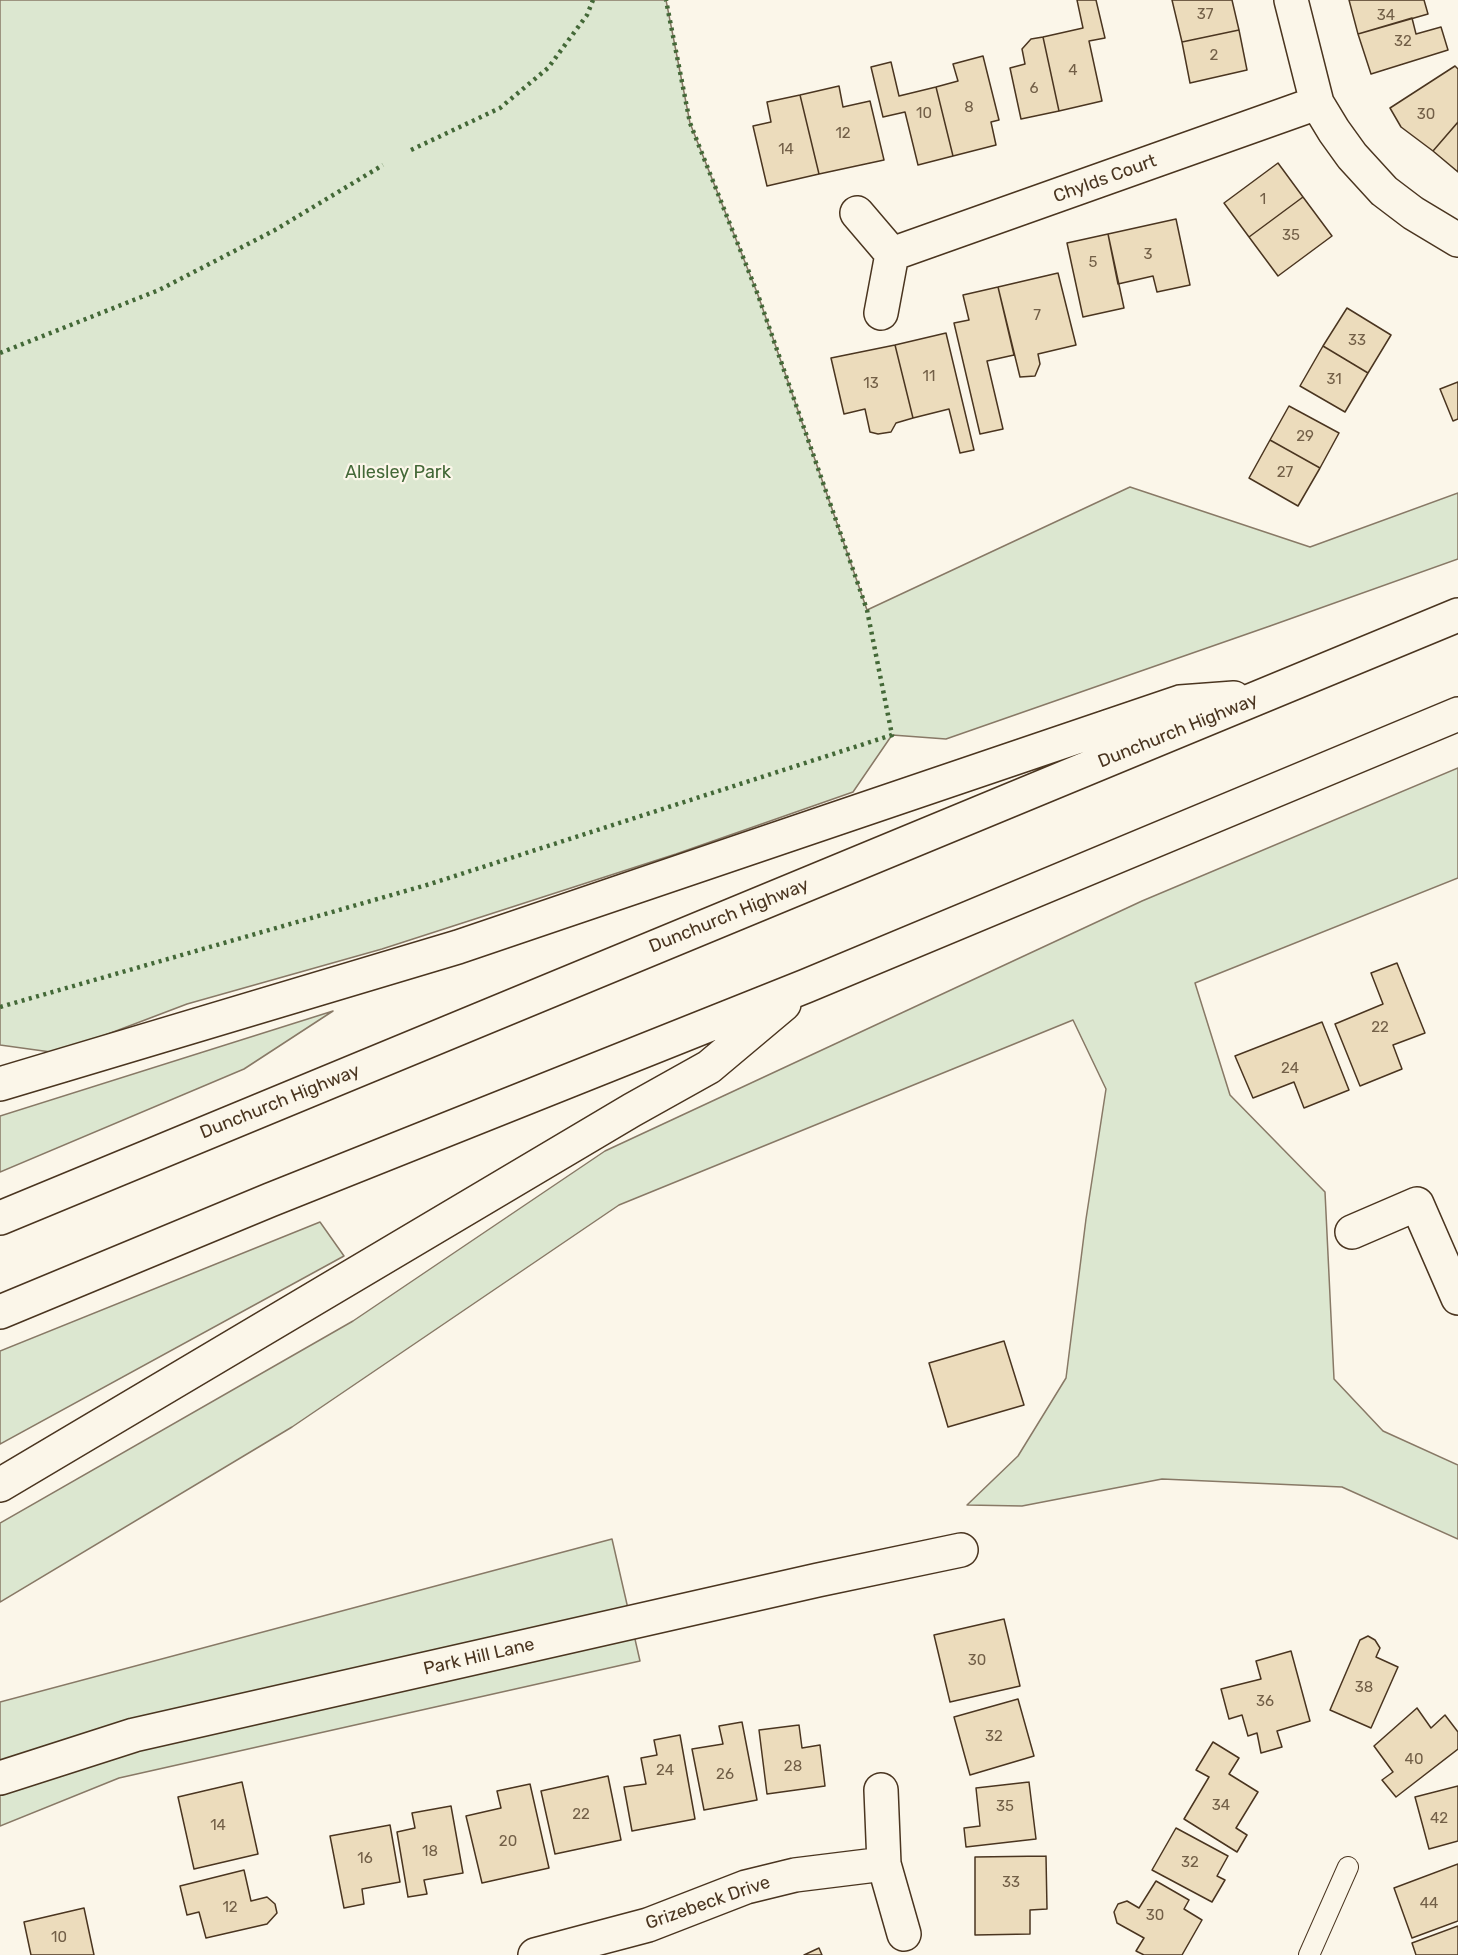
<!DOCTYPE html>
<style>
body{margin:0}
canvas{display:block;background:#fbf6e9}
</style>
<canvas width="1458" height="1955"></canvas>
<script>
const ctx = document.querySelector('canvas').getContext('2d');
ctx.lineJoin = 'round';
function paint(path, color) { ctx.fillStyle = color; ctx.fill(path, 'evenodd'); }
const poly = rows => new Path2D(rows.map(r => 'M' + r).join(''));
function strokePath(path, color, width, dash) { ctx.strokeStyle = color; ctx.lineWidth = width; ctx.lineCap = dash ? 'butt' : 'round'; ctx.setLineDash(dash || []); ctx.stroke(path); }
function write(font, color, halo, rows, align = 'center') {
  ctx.font = font + ' Rubik,sans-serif'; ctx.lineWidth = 4.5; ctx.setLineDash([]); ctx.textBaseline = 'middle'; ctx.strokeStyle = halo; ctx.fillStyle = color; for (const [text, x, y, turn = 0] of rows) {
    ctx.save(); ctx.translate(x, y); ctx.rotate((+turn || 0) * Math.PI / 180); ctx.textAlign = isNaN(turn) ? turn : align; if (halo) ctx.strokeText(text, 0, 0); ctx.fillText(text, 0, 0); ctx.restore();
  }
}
const green = poly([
 [0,0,666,0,690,123,758,295,867,610,1130,487,1310,547,1458,493,1458,559,1270,626,946,739,892,735,853,792,676,854,382,949,187,1004,58,1053,0,1045,0,0],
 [1458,768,1458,878,1195,983,1230,1095,1325,1192,1334,1379,1383,1431,1458,1465,1458,1539,1342,1487,1162,1479,1022,1506,967,1505,1018,1456,1066,1378,1086,1219,1106,1089,1073,1020,619,1205,292,1427,0,1602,0,1523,353,1321,605,1151,1142,901,1458,768],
 [333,1011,244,1069,0,1172,0,1116,333,1011],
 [320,1222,344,1256,0,1444,0,1351,320,1222],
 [612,1539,640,1661,119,1778,0,1826,0,1702,612,1539]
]);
paint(green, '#dce7d0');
strokePath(green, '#887966', 1.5);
const building = poly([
 [1077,0,1096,0,1105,38,1089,41,1102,101,1059,111,1043,37,1083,28,1077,0],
 [1172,0,1232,0,1239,30,1182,42,1172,0],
 [1349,0,1424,0,1428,14,1358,34,1349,0],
 [1412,18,1416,34,1441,27,1448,50,1371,74,1358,34,1412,18],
 [1239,30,1247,70,1190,83,1182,42,1239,30],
 [1043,37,1059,111,1021,119,1010,68,1025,64,1022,49,1031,39,1043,37],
 [983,56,999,120,991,122,996,145,953,156,936,87,958,81,953,64,983,56],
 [891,62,899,96,936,87,953,156,918,165,905,112,883,117,871,67,891,62],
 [1455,66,1458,69,1458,122,1433,151,1401,127,1390,108,1455,66],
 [839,86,843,107,870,101,884,160,819,174,800,95,839,86],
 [800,95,819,174,767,186,753,126,771,122,767,102,800,95],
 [1458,122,1458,172,1433,151,1458,122],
 [1278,163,1303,197,1249,237,1224,203,1278,163],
 [1303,197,1332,236,1278,276,1249,237,1303,197],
 [1176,219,1190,285,1157,292,1153,276,1118,284,1108,234,1176,219],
 [1108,234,1124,308,1083,317,1067,243,1108,234],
 [1058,273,1076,345,1038,354,1040,364,1035,376,1020,377,998,287,1058,273],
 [998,287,1014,355,987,361,1003,429,980,434,954,323,969,320,963,295,998,287],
 [1347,308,1391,335,1368,373,1323,346,1347,308],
 [946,333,974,450,960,453,949,409,913,418,895,345,946,333],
 [895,345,913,418,896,423,891,432,878,434,870,432,865,409,844,414,831,358,895,345],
 [1323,346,1368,373,1345,412,1300,386,1323,346],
 [1458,382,1458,419,1453,421,1440,389,1458,382],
 [1289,406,1339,433,1320,468,1270,440,1289,406],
 [1270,440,1320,468,1298,506,1249,478,1270,440],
 [1397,963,1425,1033,1393,1045,1402,1069,1360,1086,1335,1024,1383,1004,1371,973,1397,963],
 [1322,1022,1349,1090,1304,1108,1294,1082,1253,1098,1235,1056,1322,1022],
 [1004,1341,1024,1405,948,1427,929,1363,1004,1341],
 [1004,1619,1020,1686,950,1702,934,1635,1004,1619],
 [1368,1636,1375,1640,1380,1648,1376,1657,1398,1667,1371,1728,1330,1710,1360,1640,1368,1636],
 [1291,1651,1310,1721,1277,1731,1282,1747,1261,1753,1257,1733,1248,1736,1242,1715,1229,1719,1221,1689,1261,1679,1256,1661,1291,1651],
 [1018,1699,1034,1756,970,1775,954,1717,1018,1699],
 [1417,1708,1431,1728,1445,1715,1458,1732,1458,1749,1396,1797,1382,1780,1393,1772,1374,1746,1417,1708],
 [742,1722,757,1800,704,1810,692,1749,723,1744,719,1726,742,1722],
 [799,1725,802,1748,820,1745,825,1786,767,1794,759,1730,799,1725],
 [680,1735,695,1819,632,1831,624,1787,646,1784,641,1758,657,1755,654,1740,680,1735],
 [1213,1742,1239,1758,1229,1774,1258,1792,1236,1828,1247,1835,1237,1852,1184,1819,1209,1777,1196,1770,1213,1742],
 [608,1776,621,1840,555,1854,541,1791,608,1776],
 [242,1782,258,1854,194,1869,178,1797,242,1782],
 [1029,1782,1036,1839,966,1847,964,1828,980,1826,976,1788,1029,1782],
 [530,1784,549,1868,482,1883,466,1816,501,1808,497,1791,530,1784],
 [1458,1786,1458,1841,1429,1849,1415,1797,1458,1786],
 [451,1806,463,1873,424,1880,427,1894,408,1897,397,1832,415,1828,412,1813,451,1806],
 [390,1825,400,1882,362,1889,364,1904,344,1908,330,1836,390,1825],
 [1176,1828,1228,1856,1217,1876,1225,1880,1212,1902,1152,1870,1176,1828],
 [1046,1856,1047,1909,1030,1910,1030,1934,975,1935,975,1857,1046,1856],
 [1458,1864,1458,1921,1412,1938,1394,1888,1458,1864],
 [244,1870,251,1901,267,1897,275,1904,277,1913,267,1924,206,1938,199,1912,187,1915,180,1886,244,1870],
 [1156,1881,1189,1900,1184,1909,1202,1920,1182,1955,1144,1955,1136,1951,1144,1938,1117,1923,1114,1912,1118,1904,1127,1901,1139,1908,1156,1881],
 [84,1908,94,1955,31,1955,24,1922,84,1908],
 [1458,1926,1458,1955,1416,1955,1412,1943,1458,1926],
 [819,1948,822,1955,804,1955,819,1948]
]);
paint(building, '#ecdcbc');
strokePath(building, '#4a3520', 1.5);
const lane = poly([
 [1309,1955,1348,1867]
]);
const street = poly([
 [1291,0,1317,103,1334,131,1352,156,1384,191,1413,213,1458,240],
 [857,213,892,254,881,313],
 [892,254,1317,103],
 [1352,1232,1417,1204,1458,1298],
 [0,1778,134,1735,818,1580,961,1550],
 [881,1790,884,1864,904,1934],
 [535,1955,648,1925,746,1887,795,1875,884,1864]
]);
const highway = poly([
 [0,1084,458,947,1180,702,1234,698],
 [0,1218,1458,615],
 [0,1312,270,1200,806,986,1458,714],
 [0,1485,632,1110,709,1067,784,1004]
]);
strokePath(lane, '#4a3520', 22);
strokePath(street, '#4a3520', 36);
strokePath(highway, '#4a3520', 36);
strokePath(lane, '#fbf6e9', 20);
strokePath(street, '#fbf6e9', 33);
strokePath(highway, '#fbf6e9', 33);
strokePath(poly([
 [411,150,500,108,548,68,587,15,593,0],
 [0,353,159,290,275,230,383,165],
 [0,1007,430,884,892,735,867,610,758,295,690,123,666,0]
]), '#436837', 4.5, [3, 4.5]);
write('15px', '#725f47', null, [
 ["37",1205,15],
 ["34",1386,16],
 ["32",1403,42],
 ["2",1214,56],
 ["4",1073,71],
 ["6",1034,89],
 ["8",969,108],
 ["10",924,114],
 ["30",1426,115],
 ["12",843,134],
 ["14",786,150],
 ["1",1263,200],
 ["35",1291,236],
 ["3",1148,255],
 ["5",1093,263],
 ["7",1037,316],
 ["33",1357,341],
 ["11",929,377],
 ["31",1334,380],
 ["13",871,384],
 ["29",1305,437],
 ["27",1285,473],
 ["22",1380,1028],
 ["24",1290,1069],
 ["30",977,1661],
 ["38",1364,1688],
 ["36",1265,1702],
 ["32",994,1737],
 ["40",1414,1760],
 ["28",793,1767],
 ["24",665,1771],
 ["26",725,1775],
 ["34",1221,1806],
 ["35",1005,1807],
 ["22",581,1815],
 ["42",1439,1819],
 ["14",218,1826],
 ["20",508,1842],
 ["18",430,1852],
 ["16",365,1859],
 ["32",1190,1863],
 ["33",1011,1883],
 ["44",1429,1904],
 ["12",230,1908],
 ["30",1155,1916],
 ["10",59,1938]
]);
write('18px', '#4a3520', '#fbf6e9', [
 ["Chylds Court",1105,179,-20],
 ["Dunchurch Highway",1178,731,-22],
 ["Dunchurch Highway",729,916,-22],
 ["Dunchurch Highway",280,1102,-22],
 ["Park Hill Lane",479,1657,-13],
 ["Grizebeck Drive",708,1903,-19]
]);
write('18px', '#436837', '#fbf6e9', [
 ["Allesley Park",398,473]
]);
</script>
